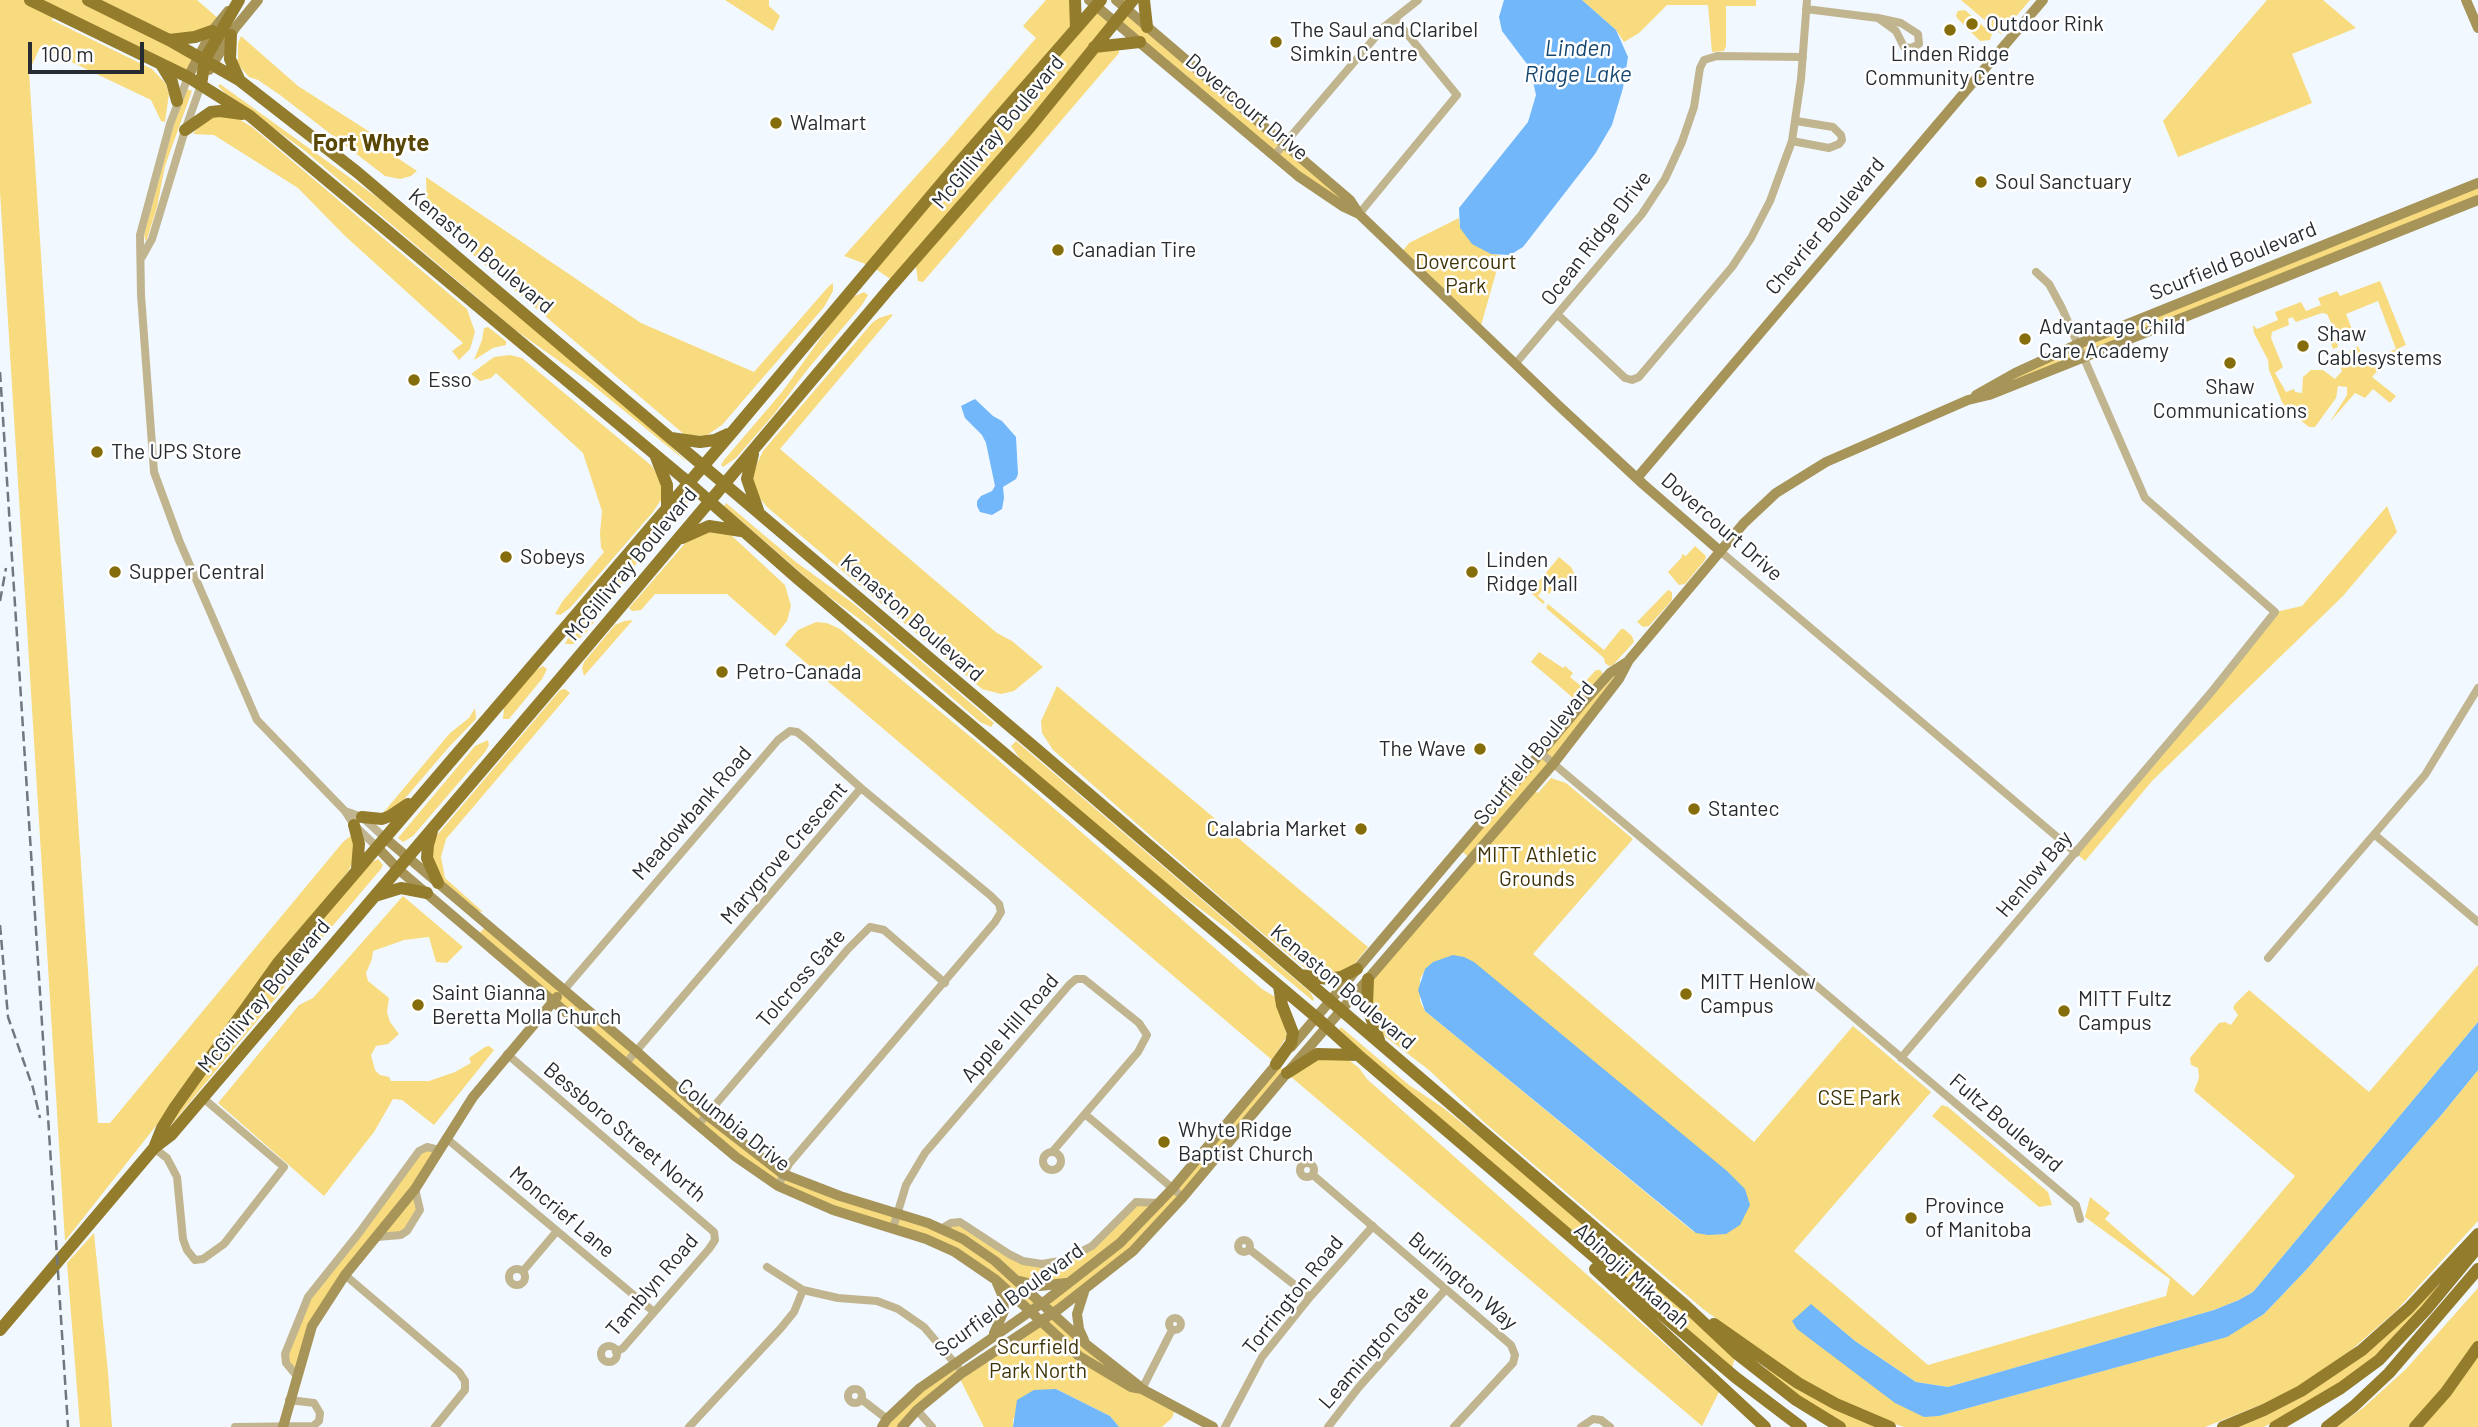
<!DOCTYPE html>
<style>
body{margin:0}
#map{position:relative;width:2478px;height:1427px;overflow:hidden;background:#f2f8ff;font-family:Barlow,sans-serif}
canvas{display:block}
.scale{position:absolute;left:28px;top:42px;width:116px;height:32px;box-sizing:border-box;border:4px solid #262c32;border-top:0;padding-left:9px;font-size:21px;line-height:24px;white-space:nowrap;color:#262c32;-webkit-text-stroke:5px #fff;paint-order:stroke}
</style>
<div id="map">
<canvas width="2478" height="1427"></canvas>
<div class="scale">100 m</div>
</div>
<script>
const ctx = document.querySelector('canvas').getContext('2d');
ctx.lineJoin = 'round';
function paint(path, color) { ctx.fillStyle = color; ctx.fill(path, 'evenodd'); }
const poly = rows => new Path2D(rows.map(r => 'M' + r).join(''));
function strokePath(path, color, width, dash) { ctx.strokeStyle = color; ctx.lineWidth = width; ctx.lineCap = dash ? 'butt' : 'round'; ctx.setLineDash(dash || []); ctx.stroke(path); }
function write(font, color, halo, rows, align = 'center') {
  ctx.font = font + ' Barlow,sans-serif'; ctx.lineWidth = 5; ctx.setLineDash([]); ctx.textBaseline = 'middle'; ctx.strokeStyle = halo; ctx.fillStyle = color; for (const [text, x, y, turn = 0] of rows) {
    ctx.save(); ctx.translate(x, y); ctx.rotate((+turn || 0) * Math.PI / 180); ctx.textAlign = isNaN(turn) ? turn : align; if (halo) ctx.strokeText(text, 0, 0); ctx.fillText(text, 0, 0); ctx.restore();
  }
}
paint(poly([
 [0,0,197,0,220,20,212,31,170,40,199,56,188,77,55,13,52,20,152,69,166,84,169,94,165,122,161,121,151,100,40,47,29,72,98,1123,110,1123,343,842,352,835,354,840,353,861,349,870,281,955,174,1098,159,1122,65,1241,0,192],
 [725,0,769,0,769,6,780,16,773,31],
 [1046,0,1075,0,1076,27,1096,5,1115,21,1125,8,1116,0,1133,0,1126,8,1350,200,1344,207,1115,22,1094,46,1118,44,1119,53,923,282,918,281,915,260,895,282,871,266,844,256,946,143,1036,38,1023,26],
 [1582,0,1756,0,1756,6,1726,6,1726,46,1724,51,1712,52,1708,5,1667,5,1639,33,1624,42,1616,30],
 [1961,0,2030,0,2001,34],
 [2267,0,2323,0,2356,28,2292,54,2312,103,2178,157,2163,121],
 [1965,10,1992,34,1990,40,1980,41,1957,18,1956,15,1958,11],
 [241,36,298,86,387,143,393,155,417,171,411,176,400,179,385,176,280,95,258,80,249,77,235,61,238,59,238,43],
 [220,84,385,203,659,435,688,463,590,383,514,329,304,150,227,95,218,86],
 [187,89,192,91,165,166,157,207,146,242,144,235,180,101],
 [213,116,237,118,252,127,467,309,475,332,470,349,459,360,452,351,463,343,344,235,298,188,214,135,193,134,201,123],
 [426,177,641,323,754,372,829,286,833,283,833,291,824,307,722,425,706,436,685,435,445,231,433,218,427,205],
 [2478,182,2478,200,1989,395,1990,386],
 [1459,218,1460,228,1491,254,1501,255,1480,329,1401,253,1409,243],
 [2380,281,2406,345,2397,349,2372,377,2396,396,2390,403,2373,389,2365,398,2355,393,2330,422,2347,395,2347,387,2338,386,2336,398,2315,427,2309,427,2289,411,2282,402,2269,370,2268,360,2254,333,2253,325,2257,329,2278,320,2275,312,2301,302,2306,311,2321,305,2318,298,2337,291,2340,296],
 [2378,301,2396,349,2365,361,2358,346,2343,356,2340,351,2335,353,2342,371,2335,379,2323,370,2311,370,2303,377,2302,393,2295,392,2294,389,2286,392,2275,373,2283,367,2271,338,2272,332,2289,325,2288,319,2292,317,2296,322,2322,313,2327,314,2332,325,2327,332,2333,349,2338,347,2337,341,2355,337,2346,314],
 [864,292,868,295,862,305,807,370,775,413,736,458,723,467,721,465,724,460,782,392,830,325,853,297],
 [892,314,892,316,780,449,997,633,1012,641,1043,667,1014,691,1001,694,982,689,767,507,758,496,753,484,753,472,763,451,872,323,879,318],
 [488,327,506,341,506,345,493,348,474,360,482,340,484,328],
 [510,355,522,358,652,466,662,483,661,500,653,512,570,608,560,615,555,614,562,602,604,552,601,548,600,533,602,511,583,453,496,373,491,378,480,381,471,374,494,357],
 [686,499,688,503,639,560,586,633,573,644,565,644,571,632,629,564,646,539,679,503],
 [726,503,796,562,854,604,994,723,991,727,980,722,869,626,824,593,724,506],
 [2387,506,2397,532,2343,596,2152,781,2085,861,2076,853,2275,612,2302,606],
 [700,532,724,532,732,536,785,585,791,606,787,621,775,636,727,594,655,594,641,610,632,611,629,608,688,540],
 [1695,546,1706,556,1705,560,1685,584,1679,585,1668,572,1682,557,1682,554,1686,556],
 [1559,557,1571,567,1574,573,1563,586,1558,583,1549,594,1543,589,1542,590,1538,596,1545,602,1543,604,1530,592],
 [1668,590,1672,592,1672,600,1649,626,1643,627,1637,622],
 [1548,604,1604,650,1621,629,1624,629,1632,636,1634,642,1613,665,1609,666,1605,663,1604,658,1546,608],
 [633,620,584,676,582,668,584,662,615,625,624,621],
 [816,622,827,623,840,629,989,752,1262,989,1277,998,1287,1036,1272,1060,785,645,798,630],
 [1539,652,1563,668,1565,666,1573,673,1570,677,1581,686,1596,670,1600,670,1603,674,1576,705,1570,705,1568,703,1572,697,1531,662],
 [1629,660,1533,790,1538,793,1551,778,1566,783,1633,839,1533,954,1754,1142,1853,1026,1931,1092,1794,1251,1928,1365,2166,1296,2170,1279,2085,1217,2090,1197,2110,1213,2105,1219,2193,1296,2200,1289,2295,1176,2194,1091,2199,1078,2198,1068,2191,1065,2190,1058,2219,1023,2225,1022,2231,1025,2238,1015,2233,1008,2235,1004,2249,990,2369,1092,2478,965,2478,1022,2253,1292,2239,1300,2214,1310,1948,1387,1916,1382,1855,1341,1811,1304,1939,1416,2226,1337,2264,1314,2306,1270,2443,1113,2478,1070,2478,1221,2396,1311,2350,1351,2299,1386,2263,1404,2205,1427,1904,1427,1880,1419,1810,1386,1703,1309,1485,1123,1429,1070,1378,1031,1367,983,1471,859,1460,850,1542,754],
 [1433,962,1695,1233,1425,1011,1420,1001,1420,979,1425,970],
 [543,666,547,669,542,679,509,719,503,719,504,707,536,670],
 [1057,686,1368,947,1352,967,1341,973,1317,974,1306,969,1244,918,1053,750,1042,733,1041,721],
 [565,689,570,693,446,839,441,857,445,878,483,912,478,911,445,884,433,868,433,840,560,690],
 [475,708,476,719,449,747,401,803,383,813,450,733,469,718],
 [488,740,489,745,485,752,413,836,403,842,398,838,475,746],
 [1016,741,1310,992,1314,999,1313,1001,1226,928,1163,881,1021,760,1011,746],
 [378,859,383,865,381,869,307,956,280,993,166,1131,164,1129,282,966,369,864],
 [403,896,463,947,447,963,436,962,429,937,404,940,373,951,372,959,366,973,368,981,389,998,387,1012,390,1022,399,1034,388,1044,376,1046,371,1055,375,1070,380,1075,389,1077,391,1081,429,1081,455,1072,471,1063,469,1058,485,1047,489,1046,494,1050,434,1125,402,1100,393,1099,374,1132,324,1196,218,1103,299,1005,313,998],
 [488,924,783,1174,940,1229,960,1222,1009,1254,1042,1264,1092,1246,1136,1202,1160,1203,1276,1064,1287,1073,1133,1251,1053,1313,1087,1345,1176,1407,1172,1418,1162,1427,1119,1427,1110,1416,1056,1389,1013,1419,1013,1427,984,1427,959,1377,902,1427,882,1427,955,1362,959,1376,1053,1314,1041,1303,1031,1310,970,1260,778,1186,477,936],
 [1070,1282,1041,1303,1028,1284],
 [1341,1027,1409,1085,1442,1107,1495,1149,1736,1355,1732,1368,1346,1038,1339,1030],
 [1317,1057,1349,1060,1359,1068,1367,1079,1719,1392,1702,1426,1290,1076],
 [1942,1105,1948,1107,2048,1192,2052,1205,2039,1207,1932,1116],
 [439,1150,415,1189,420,1210,407,1231,377,1237,312,1326,296,1375,285,1354,308,1297,419,1151],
 [94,1233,108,1372,112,1427,80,1427,67,1263],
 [2436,1287,2438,1288,2394,1340,2343,1383,2264,1427,2235,1427,2298,1399],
 [2478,1288,2478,1427,2336,1427,2363,1408,2406,1369],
 [1767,1369,1768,1369,1876,1427,1846,1427,1825,1415,1766,1371]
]), '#f7db7e');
paint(poly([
 [1504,0,1582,0,1616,30,1628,57,1623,88,1612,125,1595,154,1523,247,1510,255,1491,254,1472,244,1460,228,1459,208,1528,122,1536,95,1530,68,1502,31,1499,17],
 [975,399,993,416,1002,421,1016,437,1018,474,1016,479,1003,487,1004,498,1002,509,992,515,980,512,977,506,977,501,981,496,992,491,995,486,986,443,982,435,965,418,961,406],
 [1453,955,1464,957,1474,962,1727,1171,1745,1189,1750,1205,1740,1225,1726,1234,1708,1235,1696,1233,1425,1011,1418,990,1425,969,1433,962],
 [2478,1022,2478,1070,2443,1113,2306,1270,2264,1314,2227,1337,1939,1416,1924,1417,1895,1403,1797,1329,1792,1321,1811,1304,1855,1341,1916,1382,1948,1387,2214,1310,2239,1300,2253,1292],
 [1056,1389,1110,1416,1119,1427,1013,1427,1017,1400,1034,1390]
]), '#71b7fa');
strokePath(poly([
 [1806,9,1878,18,1901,23,1918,34,1919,44,1911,48,1904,47,1896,31,1878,18],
 [188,77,170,124,140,235,141,295,154,472,179,540,257,720,345,811,354,825,377,847],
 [1792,141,1829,148,1839,144,1842,140,1841,135,1833,127,1796,121],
 [1274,156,1384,27,1418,0],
 [1359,214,1457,95,1395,19],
 [142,257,152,239,185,130,201,85],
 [1558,315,1625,378,1632,380,1639,377,1732,267,1751,238,1770,201,1792,141,1801,79,1807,0],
 [1516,363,1642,214,1665,179,1682,142,1694,107,1700,68,1704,60,1717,56,1803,57],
 [1720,551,2076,853],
 [1542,754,2076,1205,2080,1219],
 [345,811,362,817,385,838],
 [2375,835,2478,922],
 [2268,958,2425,775,2478,688],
 [564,990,778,740,790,731,797,732,806,739,861,788,991,896,999,904,1001,912,995,922,789,1164,778,1186],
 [507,1054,714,1232,715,1240,709,1249,623,1348,616,1352],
 [1901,1058,2213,690,2275,612,2145,498,2062,308,2049,284,2036,272],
 [626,1063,861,788],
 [1086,1115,1177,1192],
 [698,1125,848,949,870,927,884,930,945,983],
 [446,1138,654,1312],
 [154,1148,167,1158,177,1177,183,1239,187,1250,195,1260,203,1259,224,1244,284,1167,203,1098],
 '1043 1161a9 9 0 1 1 18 0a9 9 0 1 1-18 0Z',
 '1300 1170a7 7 0 1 1 14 0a7 7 0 1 1-14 0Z',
 [1313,1175,1511,1345,1515,1355,1513,1363,1454,1427],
 [893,1228,906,1185,925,1153,1069,985,1076,979,1084,979,1139,1023,1147,1035,1138,1052,1053,1151],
 [941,1229,951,1223,960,1222,1009,1254,1023,1261,1042,1264,1065,1260,1092,1246,1136,1202,1160,1203],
 [377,1237,401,1235,407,1231,420,1210,415,1189],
 '1238 1246a6 6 0 1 1 12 0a6 6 0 1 1-12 0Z',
 [1249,1249,1310,1297],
 [767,1267,803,1290,838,1298,877,1301,898,1309,924,1327,958,1367],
 '509 1277a8 8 0 1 1 16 0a8 8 0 1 1-16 0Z',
 [523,1271,557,1231],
 [345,1275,459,1372,465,1381,465,1390,435,1427],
 '1169 1324a6 6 0 1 1 12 0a6 6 0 1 1-12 0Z',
 '601 1354a8 8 0 1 1 16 0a8 8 0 1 1-16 0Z',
 [296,1375,286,1363,285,1354,308,1297,359,1233,419,1151,427,1147,439,1150],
 [1142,1389,1172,1330],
 '848 1396a7 7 0 1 1 14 0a7 7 0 1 1-14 0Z',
 [861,1399,887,1419],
 [917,1410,932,1427],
 [235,1427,313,1426,319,1421,320,1413,314,1403,289,1400],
 [689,1427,781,1328,794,1312,803,1290],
 [1225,1427,1262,1357,1310,1297,1373,1226],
 [1328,1427,1359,1387,1446,1289],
 [1581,1427,1593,1419,1601,1420,1610,1427]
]), '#c1b58f', 8);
strokePath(poly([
 [1089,0,1298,176,1344,207,1359,214],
 [1116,0,1350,200,1359,214,1557,404,1643,484,1720,551],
 [2466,0,2478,28],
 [209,70,235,28,258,0],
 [188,77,212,31,228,11],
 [1976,395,2015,373,2078,344,2478,183],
 [1637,478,2043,0],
 [385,838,636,1051,707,1115,783,1174,840,1196,928,1223,963,1239,995,1261,1087,1345,1139,1386],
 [377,847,398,869,698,1125,736,1157,778,1186,833,1210,926,1239,955,1252,996,1280,1079,1356,1131,1387,1142,1389,1213,1427],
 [1291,1047,1582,704,1610,673,1627,662],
 [1020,1281,1040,1286,1066,1283],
 [994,1333,1004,1311,1003,1297,997,1283],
 [1084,1340,1079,1329,1077,1314,1084,1292],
 [283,1427,312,1326,345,1275,415,1189,473,1097,557,997],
 [882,1427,887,1419,920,1388,1048,1299,1120,1243,1173,1188,1280,1060],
 [902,1427,917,1410,962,1373,1059,1309,1133,1251,1183,1197,1287,1073,1554,763,1619,679,1629,660,1744,523,1776,493,1826,462,1968,400,1989,395,2478,200]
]), '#a69459', 10);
strokePath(poly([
 [30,0,188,77,250,116,682,477,797,578,1316,1017,1358,1055,1735,1377,1801,1427],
 [88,0,169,40,239,80,357,172,1039,751,1685,1305,1736,1353,1796,1400,1840,1427],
 [1075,0,1076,28],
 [1144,0,1147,27],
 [231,35,230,59,239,79],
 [169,40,195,37,212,31],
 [1094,47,1140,42],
 [161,64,172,82,177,101],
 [201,85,205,59,239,0],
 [185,130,211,112,220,111,242,114],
 [671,438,700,442,715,440,728,434],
 [753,454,747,479,758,510],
 [656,457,667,485,667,507],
 [682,538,709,526,741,531],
 [362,817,382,819,390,816,408,804],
 [354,825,359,844,357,869],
 [432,831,428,845,427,858,438,883],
 [375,896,401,888,427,893],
 [1300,975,1328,979,1341,977,1357,969],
 [1368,979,1367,1006,1379,1040],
 [1276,1064,1291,1043,1293,1033,1282,1005,1279,986],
 [1287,1073,1317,1054,1358,1055],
 [154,1148,162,1128,175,1107,278,963,734,430,956,166,1101,0],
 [1595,1269,1765,1427],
 [1714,1324,1798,1383,1836,1404,1890,1427],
 [0,1330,154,1148,171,1135,559,680,888,290,1030,127,1133,0],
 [2223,1427,2264,1410,2301,1391,2362,1350,2409,1308,2478,1234],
 [2275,1427,2341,1388,2379,1360,2426,1310,2478,1247],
 [2327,1427,2354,1406,2389,1373,2478,1269],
 [2415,1427,2446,1392,2478,1347]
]), '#937c2c', 12);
strokePath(poly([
 [0,372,68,1427],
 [0,601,6,568],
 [0,925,8,1017,33,1088,40,1118]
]), '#71777d', 2.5, [10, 5]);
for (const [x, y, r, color] of [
 [1972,24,7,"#856d0b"],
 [1950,30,7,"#856d0b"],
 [1276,42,7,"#856d0b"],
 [776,123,7,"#856d0b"],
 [1981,182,7,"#856d0b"],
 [1058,250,7,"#856d0b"],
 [2025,339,7,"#856d0b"],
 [2303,346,7,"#856d0b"],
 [2230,363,7,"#856d0b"],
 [414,380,7,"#856d0b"],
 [97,452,7,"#856d0b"],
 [506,557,7,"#856d0b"],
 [115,572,7,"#856d0b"],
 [1472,572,7,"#856d0b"],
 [722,672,7,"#856d0b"],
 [1480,749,7,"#856d0b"],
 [1694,809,7,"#856d0b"],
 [1361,829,7,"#856d0b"],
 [1686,994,7,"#856d0b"],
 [418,1005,7,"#856d0b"],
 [2064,1011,7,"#856d0b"],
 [1164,1142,7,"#856d0b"],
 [1911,1218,7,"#856d0b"]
]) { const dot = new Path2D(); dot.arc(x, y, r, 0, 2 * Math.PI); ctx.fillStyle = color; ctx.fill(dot); strokePath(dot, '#fff', 2.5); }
write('21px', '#262c32', '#fff', [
 ["Outdoor Rink",1986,24],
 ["The Saul and Claribel",1290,30],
 ["Simkin Centre",1290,54],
 ["Linden Ridge",1950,54,"center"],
 ["Community Centre",1950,78,"center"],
 ["Walmart",790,123],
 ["Soul Sanctuary",1995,182],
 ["Canadian Tire",1072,250],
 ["Advantage Child",2039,327],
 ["Care Academy",2039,351],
 ["Shaw",2317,334],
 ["Cablesystems",2317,358],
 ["Esso",428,380],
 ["Shaw",2230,387,"center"],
 ["Communications",2230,411,"center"],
 ["The UPS Store",111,452],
 ["Sobeys",520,557],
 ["Linden",1486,560],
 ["Ridge Mall",1486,584],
 ["Supper Central",129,572],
 ["Petro-Canada",736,672],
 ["The Wave",1466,749,"right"],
 ["Stantec",1708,809],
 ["Calabria Market",1347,829,"right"],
 ["MITT Henlow",1700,982],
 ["Campus",1700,1006],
 ["Saint Gianna",432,993],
 ["Beretta Molla Church",432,1017],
 ["MITT Fultz",2078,999],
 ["Campus",2078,1023],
 ["Whyte Ridge",1178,1130],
 ["Baptist Church",1178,1154],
 ["Province",1925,1206],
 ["of Manitoba",1925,1230]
], 'left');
write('21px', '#262c32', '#fff', [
 ["Dovercourt Drive",1247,107,40],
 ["McGillivray Boulevard",998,132,-50],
 ["Chevrier Boulevard",1825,226,-50],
 ["Ocean Ridge Drive",1596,238,-52],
 ["Kenaston Boulevard",481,251,40],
 ["Scurfield Boulevard",2233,261,-22],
 ["Dovercourt Drive",1722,527,41],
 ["McGillivray Boulevard",631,564,-50],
 ["Kenaston Boulevard",912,618,41],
 ["Scurfield Boulevard",1534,753,-51],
 ["Meadowbank Road",692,813,-49],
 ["Marygrove Crescent",784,853,-49],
 ["Henlow Bay",2034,874,-50],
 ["Tolcross Gate",801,978,-49],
 ["Kenaston Boulevard",1343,987,40],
 ["McGillivray Boulevard",264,996,-50],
 ["Apple Hill Road",1010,1028,-49],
 ["Fultz Boulevard",2006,1123,40],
 ["Columbia Drive",734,1125,38],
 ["Bessboro Street North",625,1132,40],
 ["Moncrief Lane",562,1212,40],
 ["Abinojii Mikanah",1632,1276,42],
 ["Burlington Way",1463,1281,41],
 ["Tamblyn Road",652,1285,-49],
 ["Torrington Road",1293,1295,-51],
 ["Scurfield Boulevard",1009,1300,-36],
 ["Leamington Gate",1374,1347,-49]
]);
write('21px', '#3f3308', '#fff', [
 ["Dovercourt",1466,262],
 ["Park",1466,286],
 ["MITT Athletic",1537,855],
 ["Grounds",1537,879],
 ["CSE Park",1859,1098],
 ["Scurfield",1038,1347],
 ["Park North",1038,1371]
]);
write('italic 23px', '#174974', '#fff', [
 ["Linden",1578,48],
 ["Ridge Lake",1578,74]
]);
write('bold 24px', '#584706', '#fff', [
 ["Fort Whyte",371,143]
]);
</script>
